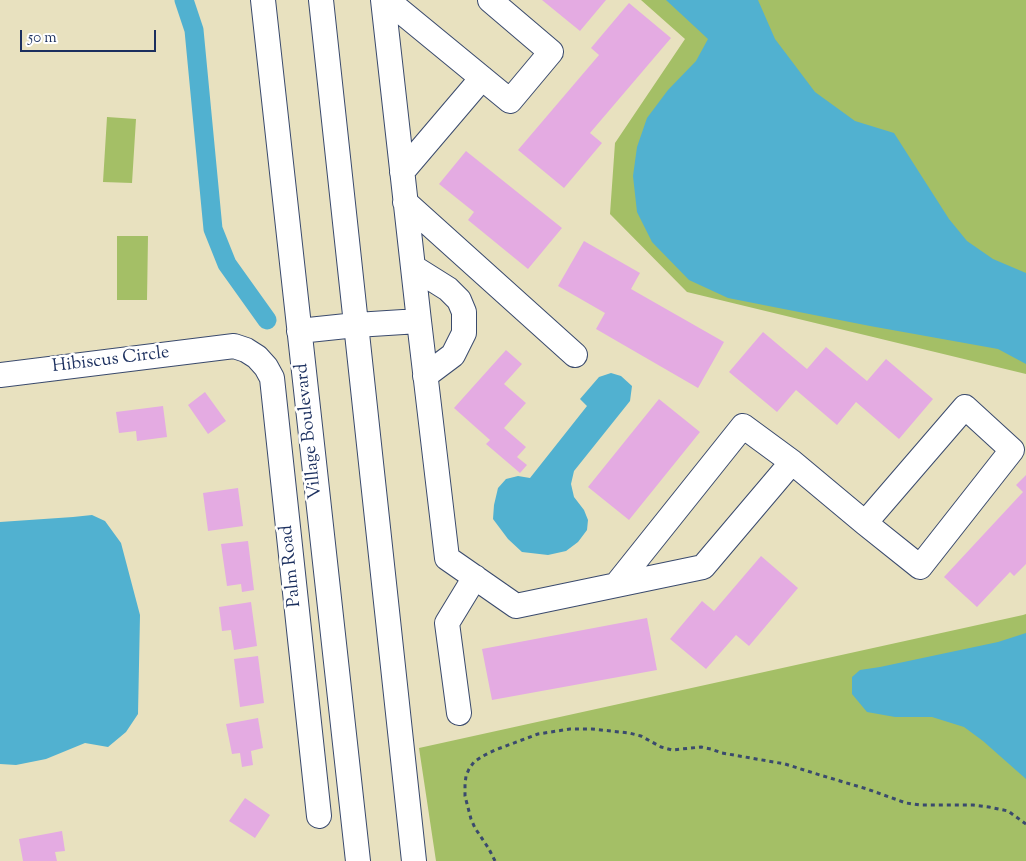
<!DOCTYPE html>
<style>
body{margin:0}
#map{position:relative;width:1026px;height:861px;overflow:hidden;background:#e8e1bf;font-family:"Sorts Mill Goudy",serif}
canvas{display:block}
.scale{position:absolute;left:20px;top:30px;width:136px;height:22px;box-sizing:border-box;border:2px solid #1b2f5e;border-top:0;padding-left:6px;font-size:15px;line-height:18px;white-space:nowrap;color:#1b2f5e;-webkit-text-stroke:4px #fff;paint-order:stroke}
</style>
<div id="map">
<canvas width="1026" height="861"></canvas>
<div class="scale">50 m</div>
</div>
<script>
const ctx = document.querySelector('canvas').getContext('2d');
ctx.lineJoin = 'round';
function paint(path, color) { ctx.fillStyle = color; ctx.fill(path, 'evenodd'); }
const poly = rows => new Path2D(rows.map(r => 'M' + r).join(''));
function strokePath(path, color, width, dash) { ctx.strokeStyle = color; ctx.lineWidth = width; ctx.lineCap = dash ? 'butt' : 'round'; ctx.setLineDash(dash || []); ctx.stroke(path); }
function write(font, color, halo, rows, align = 'center') {
  ctx.font = font + ' "Sorts Mill Goudy",serif'; ctx.lineWidth = 5; ctx.setLineDash([]); ctx.textBaseline = 'middle'; ctx.strokeStyle = halo; ctx.fillStyle = color; for (const [text, x, y, turn = 0] of rows) {
    ctx.save(); ctx.translate(x, y); ctx.rotate((+turn || 0) * Math.PI / 180); ctx.textAlign = isNaN(turn) ? turn : align; if (halo) ctx.strokeText(text, 0, 0); ctx.fillText(text, 0, 0); ctx.restore();
  }
}
paint(poly([
 [641,0,1026,0,1026,374,687,292,610,214,615,143,685,39],
 [107,117,136,119,132,183,103,182],
 [117,236,148,236,147,300,117,300],
 [1026,614,1026,861,436,861,419,748,1023,615]
]), '#a4bf66');
paint(poly([
 [666,0,758,0,775,39,815,92,855,121,894,133,949,219,967,241,993,259,1026,273,1026,364,998,349,870,326,728,298,689,280,652,242,637,212,633,176,637,147,647,118,668,90,696,61,708,39],
 [611,373,621,376,632,386,630,401,574,471,571,484,574,497,584,510,588,520,587,530,578,542,566,551,548,555,522,552,508,539,493,519,494,505,498,488,506,479,518,476,530,478,587,406,580,399,599,377],
 [92,515,105,521,121,543,140,615,138,714,126,732,108,747,85,743,46,759,16,765,0,764,0,522,73,517],
 [1026,633,1026,779,983,741,964,727,932,717,895,717,867,712,852,694,852,677,860,670,880,667,998,642]
]), '#51b1d0');
strokePath(poly([
 [184,0,194,30,213,229,227,264,267,320]
]), '#51b1d0', 19);
paint(poly([
 [542,0,606,0,580,31],
 [629,3,671,38,590,133,602,143,564,188,518,150,599,55,591,48],
 [466,151,562,228,528,269,468,220,474,212,439,184],
 [584,241,640,273,631,289,724,342,698,388,596,329,605,313,558,286],
 [763,332,807,369,826,347,867,381,886,359,933,399,899,439,856,402,837,425,796,390,777,412,729,372],
 [506,350,522,364,504,384,526,403,504,428,526,447,517,457,527,465,520,473,486,444,490,440,454,408],
 [205,392,226,421,208,434,188,405],
 [659,399,700,432,629,520,588,487],
 [163,406,167,437,137,441,136,431,119,433,116,412],
 [1026,475,1026,564,1014,576,1010,572,977,607,944,577,1023,492,1016,485],
 [238,488,243,526,208,531,203,493],
 [248,541,254,590,242,592,241,584,227,586,221,544],
 [761,556,798,588,749,646,736,635,706,669,670,639,702,601,714,611],
 [251,602,257,646,234,650,231,630,222,631,219,607],
 [647,618,657,670,492,700,482,649],
 [258,656,264,703,240,707,234,659],
 [258,718,263,748,251,751,253,765,242,767,240,753,232,754,226,724],
 [245,798,270,815,255,838,229,821],
 [62,831,65,851,55,852,57,861,23,861,19,839]
]), '#e4abe2');
const minor = poly([
 [263,0,358,861],
 [321,0,414,861],
 [387,0,510,101,551,52,490,0],
 [402,172,482,78],
 [405,202,575,355],
 [413,267,448,289,459,300,464,312,464,333,453,355,425,376],
 [419,321,447,558,516,606,703,567,792,462],
 [299,331,356,325,419,321,383,0],
 [0,375,234,346,246,350,257,357,266,367,272,378,319,816],
 [616,585,743,426,792,462,865,523,920,567,1012,450,965,407,865,523],
 [459,713,447,623,475,577]
]);
strokePath(minor, '#3a4a6d', 26);
strokePath(poly([
 [495,861,489,849,475,828,471,819,465,796,465,784,466,776,469,769,474,762,483,756,495,750,538,734,570,729,592,729,629,733,641,736,661,747,672,750,701,747,711,749,722,753,785,764,820,775,867,789,906,803,920,805,973,805,989,807,1008,811,1026,824]
]), '#3a4a6d', 3, [4, 4]);
strokePath(minor, '#fff', 24);
write('18px', '#1b2f5e', '#fff', [
 ["Hibiscus Circle",111,361,-7],
 ["Village Boulevard",310,431,-96],
 ["Palm Road",292,566,-96]
]);
</script>
